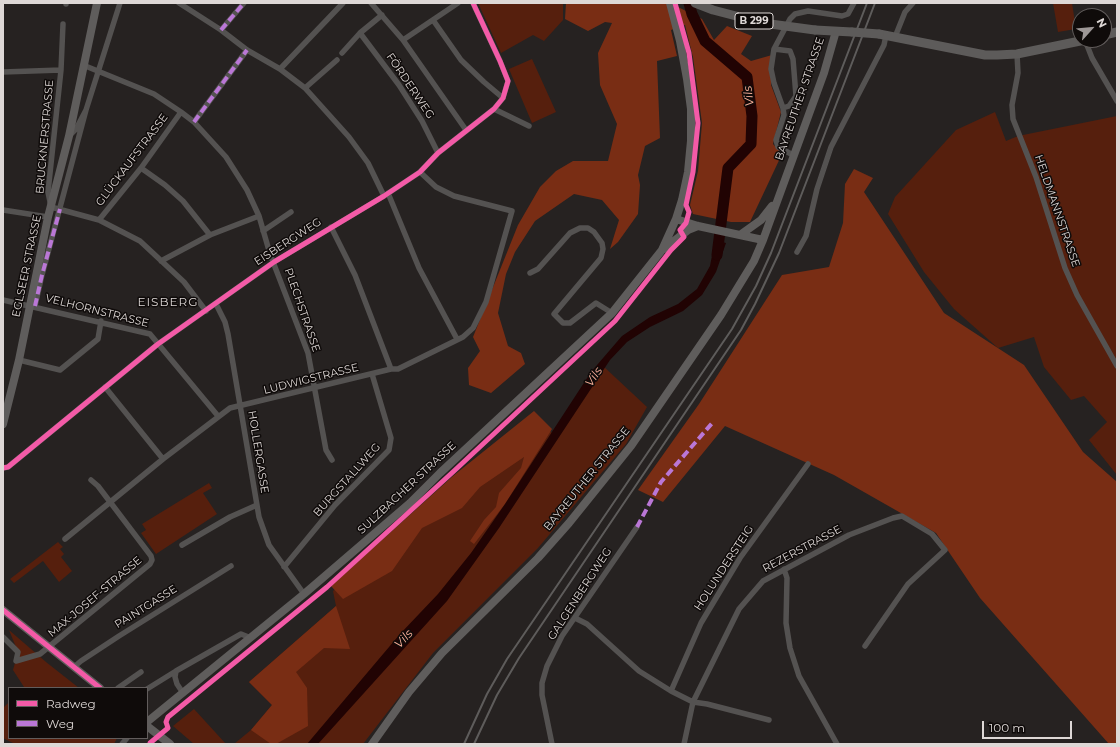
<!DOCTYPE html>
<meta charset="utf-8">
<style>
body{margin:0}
#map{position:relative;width:1120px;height:747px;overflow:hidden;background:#262221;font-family:Montserrat,sans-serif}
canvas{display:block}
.frame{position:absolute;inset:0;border:4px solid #ded8d6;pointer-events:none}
.legend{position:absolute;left:8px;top:687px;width:140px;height:52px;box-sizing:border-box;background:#0f0b0a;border:1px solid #625d5c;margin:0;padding:5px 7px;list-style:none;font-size:12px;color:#ded8d6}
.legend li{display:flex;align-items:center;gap:8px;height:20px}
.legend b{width:20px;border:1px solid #625d5c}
.north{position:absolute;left:1072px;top:8px;width:40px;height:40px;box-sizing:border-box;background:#0f0b0a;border:1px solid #625d5c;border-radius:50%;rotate:63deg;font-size:11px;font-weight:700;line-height:16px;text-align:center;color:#ded8d6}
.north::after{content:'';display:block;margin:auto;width:14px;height:18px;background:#9e9897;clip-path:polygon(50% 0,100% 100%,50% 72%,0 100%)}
.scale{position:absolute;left:982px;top:721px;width:90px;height:18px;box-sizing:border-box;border:2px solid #ded8d6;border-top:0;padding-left:5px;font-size:12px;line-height:14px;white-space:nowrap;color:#ded8d6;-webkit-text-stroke:3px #0f0b0a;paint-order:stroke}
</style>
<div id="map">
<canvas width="1120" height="747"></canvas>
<div class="frame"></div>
<ul class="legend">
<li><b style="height:5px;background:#f35aa7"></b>Radweg</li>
<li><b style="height:5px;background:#ba77d6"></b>Weg</li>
</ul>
<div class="north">N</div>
<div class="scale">100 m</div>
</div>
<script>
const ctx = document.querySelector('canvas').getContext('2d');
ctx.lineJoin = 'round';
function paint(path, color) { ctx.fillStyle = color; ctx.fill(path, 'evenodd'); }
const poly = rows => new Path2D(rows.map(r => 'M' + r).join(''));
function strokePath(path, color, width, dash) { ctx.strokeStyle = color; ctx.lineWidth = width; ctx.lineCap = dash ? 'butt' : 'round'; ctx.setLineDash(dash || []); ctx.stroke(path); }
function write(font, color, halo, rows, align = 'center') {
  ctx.font = font + ' Montserrat,sans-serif'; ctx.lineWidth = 3; ctx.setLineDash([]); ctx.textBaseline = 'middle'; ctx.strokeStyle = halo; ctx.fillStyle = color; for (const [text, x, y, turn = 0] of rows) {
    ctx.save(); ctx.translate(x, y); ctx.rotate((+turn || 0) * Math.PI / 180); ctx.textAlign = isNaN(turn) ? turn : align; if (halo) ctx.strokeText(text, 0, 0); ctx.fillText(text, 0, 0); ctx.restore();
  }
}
paint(poly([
 [478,3,563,3,563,20,544,41,533,35,501,53],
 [1053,3,1072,3,1076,29,1058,32],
 [532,59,556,112,532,123,509,69],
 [995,112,1006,141,1018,136,1117,116,1117,475,1089,440,1107,422,1084,396,1071,400,1044,367,1034,337,998,348,954,309,924,272,888,214,895,197,956,130],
 [602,365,647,407,626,444,538,548,433,653,363,744,234,744,251,730,272,705,249,682,336,606,333,591,533,414,556,437],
 [209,483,212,488,203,493,217,514,156,554,141,533,146,530,142,524],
 [58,542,63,547,60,549,64,554,61,557,72,571,59,582,43,561,14,583,10,579],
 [9,630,46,662,79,688,23,688,24,687,13,670,18,652],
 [9,702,9,738,117,738,114,744,15,744,3,738,3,708],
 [194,709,226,744,194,744,173,726]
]), '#561f0d');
paint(poly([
 [566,3,670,3,702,19,714,40,727,26,752,36,741,54,751,61,772,55,771,85,781,112,773,144,782,154,750,222,731,222,693,214,690,205,698,171,702,123,693,57,685,25,671,30,677,56,657,61,660,138,645,146,638,175,640,185,638,214,618,242,610,249,619,220,602,200,574,194,535,221,515,252,506,274,498,313,508,346,521,353,525,364,491,393,469,385,468,368,480,351,473,337,518,225,540,187,556,171,573,161,608,161,617,124,600,85,598,53,612,23,605,22,588,31,565,19],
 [854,169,873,178,864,192,944,313,1024,365,1083,452,1117,482,1117,744,1109,744,980,598,936,533,834,475,725,426,663,502,638,490,699,404,782,275,829,267,843,223,845,184],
 [534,411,552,429,505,504,474,544,470,541,484,520,496,507,499,493,521,468,524,457,480,487,462,508,422,528,392,571,343,599,331,586,453,476],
 [336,606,350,649,324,648,296,672,307,688,308,726,276,744,271,744,251,730,272,705,249,682]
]), '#792d14');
paint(poly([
 [715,240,726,243,716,272,702,295,683,311,650,327,627,342,610,360,499,528,447,601,318,744,307,744,400,634,438,594,471,553,505,504,591,372,622,336,650,317,678,304,697,289,710,266]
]), '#210303');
strokePath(poly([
 [689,3,692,14,705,41,747,77,752,116,751,144,728,168,717,255]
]), '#210303', 11);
strokePath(poly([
 [66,3,66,4],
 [179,3,221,30,247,50,280,69,305,88,349,137,368,163,384,196],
 [371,3,403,40,466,130],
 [433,20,461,60,484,82,503,98],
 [63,24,61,70,48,192,51,207,99,220,140,241,184,282,206,311],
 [221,30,244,3],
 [360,33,399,85,422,121,438,153],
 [895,37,905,12,913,3],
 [403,40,458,3],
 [1085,40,1092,58,1117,101],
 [774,49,790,51,793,59,796,96,789,106,783,108],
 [342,53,360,33,382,15],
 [1017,54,1018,73,1012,105,1013,119,1036,177,1065,268,1077,295,1117,366],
 [83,65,154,94,181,112,194,122,226,157,247,190,259,216,270,254,308,353,326,450,332,460],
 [280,69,343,3],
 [3,72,61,70],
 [305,88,337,60],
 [494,109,529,126],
 [194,122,247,50],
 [69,136,76,129,86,110,120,3],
 [793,155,778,147,776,140,784,115,783,108,774,83,771,69,774,49,790,19,795,14,808,11,842,16,848,14,854,3],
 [141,168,165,185,183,201,210,235],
 [388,193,419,268,457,339],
 [3,210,48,217],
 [99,220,141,168,181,112],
 [331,227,355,275,391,369],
 [263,231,291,212],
 [797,252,806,236,817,189,831,147,884,45,886,35],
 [161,261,210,235,259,216],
 [530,273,538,269,570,233,580,228,588,228,594,232,602,243,603,249,601,258,554,314,563,323,570,323,596,303,612,313],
 [3,300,150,334,218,416],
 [216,304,225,322,228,334,259,517,269,545,304,594],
 [35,306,42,275,86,110],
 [19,360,60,370,98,339,101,321],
 [105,387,163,459],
 [3,468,8,467,158,344,274,262,384,196,420,172,438,153,494,109,503,98,508,81,500,61,473,3],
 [65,539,163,459,230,408,391,369,398,369,463,337,473,328,486,302,512,211,454,196,436,187,420,172],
 [182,545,230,517,257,505],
 [284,567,335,505,389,450,391,438,372,374],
 [784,569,787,578,786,623,790,648,799,676,837,744],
 [575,618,587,624,639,671,671,691,693,702,707,704,769,720],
 [3,637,18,652,16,661,40,654,150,564,152,560,151,556,98,486,91,480],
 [74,667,81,661,119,636,231,566],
 [118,688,141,672],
 [147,689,176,671],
 [671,691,701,623,740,558,808,464],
 [183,693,177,684,175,677,176,671,241,634,251,638],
 [122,744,127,738],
 [552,744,542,695,542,683,547,666,562,636,637,527],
 [684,744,693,702,739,609,763,581,849,535,893,518,902,516,932,534,945,550,908,584,865,646]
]), '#545251', 5.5);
strokePath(poly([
 [676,219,698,226,763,240],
 [740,235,761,220,772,206],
 [664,249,688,230,698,226],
 [3,424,19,360,48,217,69,136,97,3],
 [3,610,100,688],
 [147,722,304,594,410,503,440,473,612,313,662,250,676,219,682,200,688,172,691,141,691,109,687,79,680,41,670,3],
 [147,726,170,744],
 [372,744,409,692,442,653,538,558,569,523,631,446,721,315,754,261,763,240,824,73,836,31]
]), '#5f5d5c', 8);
strokePath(poly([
 [815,30,852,32],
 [879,34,985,55,997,55,1017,54,1085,40],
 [1104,35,1117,32]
]), '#5d5b5a', 9);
strokePath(poly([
 [464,744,487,694,507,659,732,329,756,286,771,253,867,3],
 [474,744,497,695,519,658,741,330,755,304,779,253,875,3]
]), '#5e5c5b', 2);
strokePath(poly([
 [695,3,713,10,763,23,815,30],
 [852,32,879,34]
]), '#5d5b5a', 9);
strokePath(poly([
 [221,30,244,3],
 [194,122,247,50],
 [35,306,42,275,60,209],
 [637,527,661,482,714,421]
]), '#ba77d6', 4, [8, 4]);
strokePath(poly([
 [3,468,8,467,158,344,274,262,384,196,420,172,438,153,494,109,503,98,508,81,500,61,473,3],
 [3,610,100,688],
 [152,744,150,743,168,728,166,722,168,717,327,587,454,471,615,321,671,250,684,237,680,230,686,223,689,212,686,205,693,172,698,123,689,53,675,3]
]), '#f35aa7', 5);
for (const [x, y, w] of [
 [754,21,38]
]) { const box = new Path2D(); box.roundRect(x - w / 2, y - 8, w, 16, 3); ctx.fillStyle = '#0f0b0a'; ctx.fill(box); strokePath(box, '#ded8d6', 1); }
write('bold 10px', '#ded8d6', null, [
 ["B 299",754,21]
]);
write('11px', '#ded8d6', '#0f0b0a', [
 ["FÖRDERWEG",410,86,56],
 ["BAYREUTHER STRASSE",800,99,-71],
 ["BRUCKNERSTRASSE",45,137,-85],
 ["GLÜCKAUFSTRASSE",132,160,-53],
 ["HELDMANNSTRASSE",1057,211,71],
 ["EISBERGWEG",288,242,-33],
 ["EGLSEER STRASSE",27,266,-78],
 ["PLECHSTRASSE",302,310,71],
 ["VELHORNSTRASSE",97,311,14],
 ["LUDWIGSTRASSE",311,379,-14],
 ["HOLLERGASSE",258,452,81],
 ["BAYREUTHER STRASSE",587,479,-51],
 ["BURGSTALLWEG",347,480,-48],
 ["SULZBACHER STRASSE",407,488,-43],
 ["REZERSTRASSE",802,549,-28],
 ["HOLUNDERSTEIG",724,568,-57],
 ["GALGENBERGWEG",580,594,-57],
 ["MAX-JOSEF-STRASSE",95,597,-40],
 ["PAINTGASSE",146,607,-32]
]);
write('italic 12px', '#fbb09a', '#0f0b0a', [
 ["Vils",749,96,-97],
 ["Vils",594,377,-56],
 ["Vils",404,639,-47]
]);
ctx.letterSpacing = '1px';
write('12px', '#ded8d6', '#0f0b0a', [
 ["EISBERG",168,302]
]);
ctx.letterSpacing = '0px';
</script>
